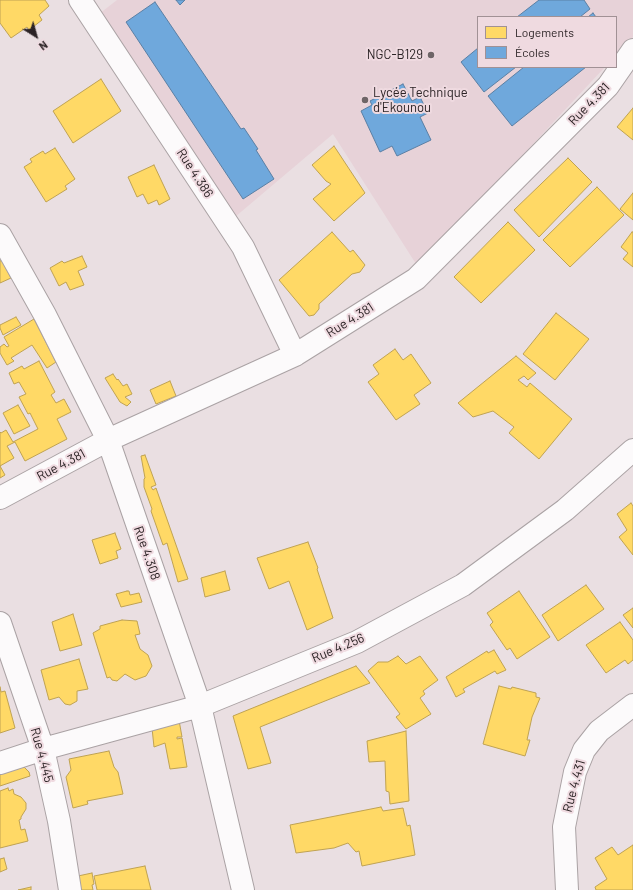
<!DOCTYPE html>
<meta charset="utf-8">
<style>
body{margin:0}
#map{position:relative;width:633px;height:890px;overflow:hidden;background:#eadfe2;font-family:Barlow,sans-serif}
canvas{display:block}
.legend{position:absolute;left:477px;top:16px;width:140px;height:52px;box-sizing:border-box;background:#efdae0;border:1px solid #a19195;margin:0;padding:5px 7px;list-style:none;font-size:12px;color:#2b2325}
.legend li{display:flex;align-items:center;gap:8px;height:20px}
.legend b{width:20px;border:1px solid #a19195}
.north{position:absolute;left:16px;top:16px;width:40px;height:40px;-webkit-text-stroke:3px #efdae0;paint-order:stroke;rotate:143deg;font-size:11px;font-weight:700;line-height:16px;text-align:center;color:#2b2325}
.north::after{content:'';display:block;margin:auto;width:14px;height:18px;background:#2b2325;clip-path:polygon(50% 0,100% 100%,50% 72%,0 100%)}
</style>
<div id="map">
<canvas width="633" height="890"></canvas>
<ul class="legend">
<li><b style="height:11px;background:#ffd966"></b>Logements</li>
<li><b style="height:11px;background:#6fa8dc"></b>Écoles</li>
</ul>
<div class="north">N</div>
</div>
<script>
const ctx = document.querySelector('canvas').getContext('2d');
ctx.lineJoin = 'round';
function paint(path, color) { ctx.fillStyle = color; ctx.fill(path, 'evenodd'); }
const poly = rows => new Path2D(rows.map(r => 'M' + r).join(''));
function strokePath(path, color, width, dash) { ctx.strokeStyle = color; ctx.lineWidth = width; ctx.lineCap = dash ? 'butt' : 'round'; ctx.setLineDash(dash || []); ctx.stroke(path); }
function write(font, color, halo, rows, align = 'center') {
  ctx.font = font + ' Barlow,sans-serif'; ctx.lineWidth = 4; ctx.setLineDash([]); ctx.textBaseline = 'middle'; ctx.strokeStyle = halo; ctx.fillStyle = color; for (const [text, x, y, turn = 0] of rows) {
    ctx.save(); ctx.translate(x, y); ctx.rotate((+turn || 0) * Math.PI / 180); ctx.textAlign = isNaN(turn) ? turn : align; if (halo) ctx.strokeText(text, 0, 0); ctx.fillText(text, 0, 0); ctx.restore();
  }
}
paint(poly([
 [117,0,633,0,633,37,616,55,616,17,478,17,478,67,605,67,418,267,333,134,235,217,99,14]
]), '#e7d2d8');
const homes = poly([
 [0,0,45,0,49,6,39,15,42,20,29,30,27,27,11,38,0,23,0,0],
 [101,79,121,111,73,143,53,111,101,79],
 [633,108,633,140,617,127,633,108],
 [334,146,365,193,334,221,313,199,331,184,326,181,312,165,334,146],
 [55,148,75,179,65,186,67,189,46,202,24,167,32,162,30,159,43,151,45,154,55,148],
 [568,158,592,182,539,237,514,210,568,158],
 [154,165,170,199,159,205,157,200,148,204,143,194,137,197,128,177,154,165],
 [597,187,624,215,570,267,543,240,597,187],
 [633,193,633,220,620,209,633,193],
 [508,222,535,250,481,303,454,277,508,222],
 [332,232,350,252,353,250,365,265,360,272,352,274,319,304,319,309,314,315,309,316,279,280,332,232],
 [632,232,633,232,633,267,623,259,628,253,621,247,632,232],
 [82,256,87,267,78,271,84,285,70,290,66,282,59,286,50,268,62,261,64,263,82,256],
 [2,260,11,278,0,283,0,261,2,260],
 [556,313,589,339,555,380,523,354,556,313],
 [16,317,21,325,3,335,0,328,0,325,16,317],
 [34,319,56,362,47,368,32,345,11,358,14,361,7,365,0,353,0,347,4,344,7,347,9,346,4,337,34,319],
 [395,349,403,360,411,354,431,383,414,395,420,404,396,420,368,382,379,374,373,365,395,349],
 [516,356,536,373,528,380,524,376,518,380,527,387,530,383,572,419,539,459,509,433,514,427,493,411,473,417,458,403,516,356],
 [39,361,55,392,51,395,56,403,64,399,71,412,57,419,67,439,25,461,15,442,7,446,14,458,0,466,0,432,1,433,6,430,13,442,38,429,30,413,28,414,19,397,26,394,19,382,14,384,9,373,22,366,24,369,39,361],
 [113,374,117,380,118,379,123,386,127,384,132,394,125,397,131,402,127,406,120,402,105,378,113,374],
 [170,381,176,396,156,404,150,390,170,381],
 [18,405,30,426,14,434,3,413,18,405],
 [145,455,156,485,151,487,153,490,156,488,188,579,178,582,167,543,163,545,151,511,152,509,144,487,144,479,145,478,141,456,145,455],
 [0,466,5,475,0,478,0,466],
 [631,503,633,506,633,555,619,537,627,530,617,514,631,503],
 [115,533,121,549,116,551,118,558,100,564,92,540,115,533],
 [308,542,318,568,317,569,333,618,307,630,289,581,269,589,257,558,308,542],
 [225,571,230,590,205,597,201,578,225,571],
 [586,585,604,609,558,641,542,615,586,585],
 [127,591,129,591,130,595,139,593,142,602,121,607,116,594,127,591],
 [519,591,550,637,517,659,510,648,507,650,490,625,493,622,487,613,519,591],
 [633,608,633,628,623,615,633,608],
 [73,614,82,645,60,651,52,622,73,614],
 [122,620,137,621,140,634,135,635,140,649,148,655,152,666,146,676,135,680,125,674,117,681,112,680,110,677,107,678,93,633,100,629,100,626,122,620],
 [620,622,633,640,633,660,628,664,625,660,606,673,586,645,620,622],
 [494,650,506,670,497,674,495,671,463,689,465,692,456,697,446,677,487,651,488,653,494,650],
 [398,656,406,664,420,656,438,680,423,691,425,694,420,698,431,714,406,729,396,717,400,714,368,671,378,662,388,662,398,656],
 [79,659,88,689,77,691,77,701,70,705,65,704,59,697,49,700,41,670,79,659],
 [356,666,370,683,260,727,271,763,248,769,233,716,356,666],
 [499,686,511,689,512,687,536,693,536,697,540,698,532,717,527,740,530,740,525,756,483,744,499,686],
 [0,687,1,692,5,691,15,728,0,733,0,687],
 [179,720,182,737,177,737,177,739,182,738,187,767,170,769,165,743,154,747,152,728,179,720],
 [406,731,409,801,390,804,389,792,386,791,385,761,369,762,367,741,406,731],
 [109,751,114,767,118,772,123,794,87,801,88,804,73,808,66,777,71,770,69,759,109,751],
 [18,761,29,772,30,776,0,786,0,767,18,761],
 [8,788,9,791,13,789,14,794,21,797,26,803,26,809,21,817,21,819,19,820,21,830,25,829,28,841,0,848,0,791,8,788],
 [381,807,383,811,403,808,407,826,410,825,415,855,362,866,359,851,356,852,348,843,334,848,296,853,290,825,381,807],
 [633,845,633,890,596,890,595,887,607,879,595,858,612,847,618,855,633,845],
 [4,858,7,869,0,872,0,859,4,858],
 [145,866,151,890,97,890,94,876,145,866],
 [92,873,94,884,92,885,93,890,80,890,78,876,92,873],
 [31,887,31,890,18,890,31,887]
]);
paint(homes, '#ffd966');
strokePath(homes, '#bfa252', 1);
const schools = poly([
 [176,0,185,0,180,5,176,0],
 [539,0,584,0,590,9,580,17,517,17,539,0],
 [155,2,241,129,244,128,258,149,256,150,274,179,243,199,126,22,155,2],
 [593,13,596,17,588,17,593,13],
 [478,48,478,67,516,67,484,92,461,62,478,48],
 [524,67,586,67,512,126,488,96,524,67],
 [403,84,412,101,420,97,428,113,420,117,431,140,397,156,392,146,380,152,361,111,372,105,370,101,403,84]
]);
paint(schools, '#6fa8dc');
strokePath(schools, '#5b80a5', 1);
const minor = poly([
 [80,0,243,247,295,355],
 [0,235,45,315,108,440,200,706,243,890],
 [0,498,108,440,295,355,416,279,608,86,633,50],
 [0,623,43,749,59,821,70,890],
 [0,763,43,749,200,706,357,642,463,585,565,510,633,450],
 [567,890,564,827,575,772,584,750,599,731,633,705]
]);
strokePath(minor, '#aaa2a4', 24);
strokePath(minor, '#fcfafb', 22);
for (const [x, y, r, color] of [
 [431,55,4,"#6e6567"],
 [365,100,4,"#6e6567"]
]) { const dot = new Path2D(); dot.arc(x, y, r, 0, 2 * Math.PI); ctx.fillStyle = color; ctx.fill(dot); strokePath(dot, '#efdae0', 1.5); }
write('13px', '#2b2325', '#efdae0', [
 ["NGC-B129",423,55],
 ["Lycée Technique",373,93,"left"],
 ["d'Ekounou",373,108,"left"]
], 'right');
write('13px', '#2b2325', '#efdae0', [
 ["Rue 4.381",589,104,-46],
 ["Rue 4.386",195,173,57],
 ["Rue 4.381",350,320,-32],
 ["Rue 4.381",61,465,-28],
 ["Rue 4.308",147,553,71],
 ["Rue 4.256",338,648,-23],
 ["Rue 4.445",42,755,75],
 ["Rue 4.431",574,786,-75]
]);
</script>
